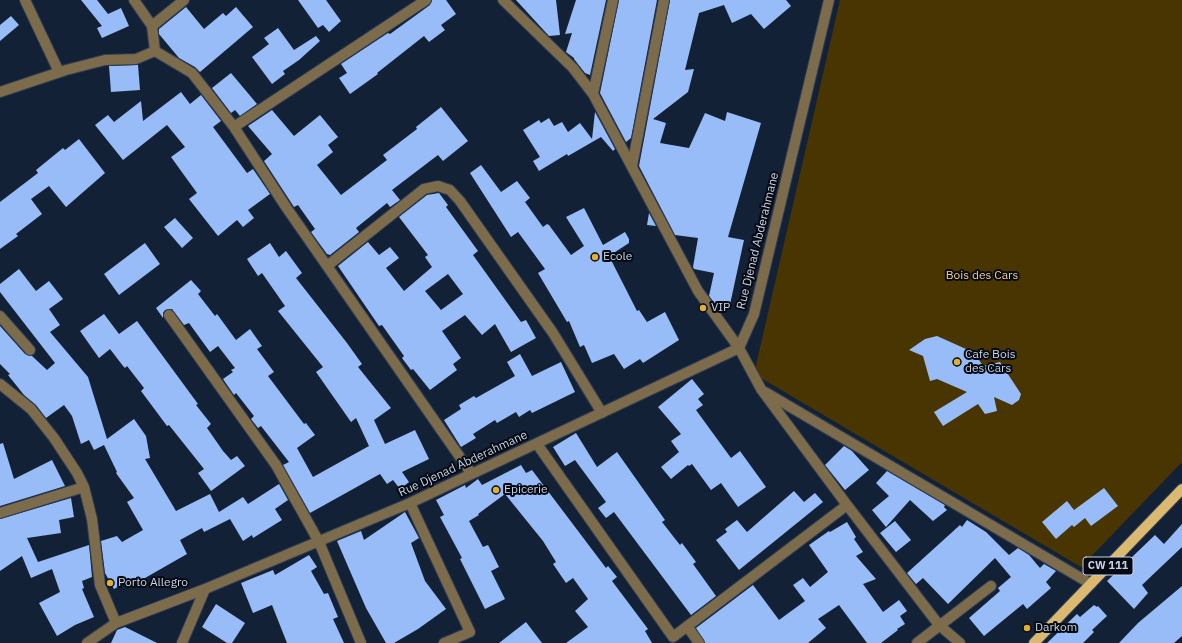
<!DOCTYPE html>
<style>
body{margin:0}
canvas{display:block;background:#132137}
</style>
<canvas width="1182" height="643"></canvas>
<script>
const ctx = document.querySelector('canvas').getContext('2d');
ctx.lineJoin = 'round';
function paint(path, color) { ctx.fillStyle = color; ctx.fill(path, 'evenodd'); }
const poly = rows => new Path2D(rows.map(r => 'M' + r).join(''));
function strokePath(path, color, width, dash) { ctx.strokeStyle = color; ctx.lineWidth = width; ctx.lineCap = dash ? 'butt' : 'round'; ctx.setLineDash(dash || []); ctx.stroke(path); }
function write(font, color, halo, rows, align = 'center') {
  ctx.font = font + ' "IBM Plex Sans",sans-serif'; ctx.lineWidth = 4; ctx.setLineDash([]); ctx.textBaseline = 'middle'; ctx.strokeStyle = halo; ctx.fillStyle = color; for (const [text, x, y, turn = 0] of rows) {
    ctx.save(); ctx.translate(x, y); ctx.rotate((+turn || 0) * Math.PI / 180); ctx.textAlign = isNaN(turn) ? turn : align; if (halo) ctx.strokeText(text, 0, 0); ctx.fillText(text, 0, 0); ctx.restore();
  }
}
paint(poly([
 [840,0,1182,0,1182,462,1081,567,754,374]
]), '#493502');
paint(poly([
 [81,0,97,0,108,14,121,8,129,26,102,38,97,28,102,26],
 [298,0,326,0,341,21,329,32,323,25,318,28],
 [432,0,446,0,456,14,441,25,445,30,429,42,424,36,377,73,378,74,350,94,339,78,347,73,341,64,388,33,390,34,430,5],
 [516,0,556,0,560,35,549,36],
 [576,0,606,0,590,75,585,73,574,59,574,58,566,52,572,33,565,34],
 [619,0,657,0,631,138,626,142,600,93],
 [670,0,786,0,791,6,764,29,751,14,732,23,724,5,699,13,685,70,694,69,688,92,653,119,666,123,660,143,689,148,705,113,725,121,727,112,761,123,728,237,744,240,729,309,717,306,709,296,714,273,694,269,693,267,698,238,675,235,639,166],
 [186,7,204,29,223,13,226,16,236,7,253,27,200,72,195,67,179,58,159,34,159,29],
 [11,16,19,25,0,41,0,25],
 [278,28,294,50,316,36,320,41,299,60,283,71,285,74,272,84,252,57,269,44,264,38],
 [138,65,140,90,111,92,109,66],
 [231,73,257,104,240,116,235,110,231,113,212,88],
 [181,92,190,104,201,95,221,121,213,127,247,173,253,169,270,194,248,210,254,218,243,227,237,220,218,236,189,199,197,193,171,157,185,147,167,125,123,160,95,125,108,115,114,122,141,101,143,121],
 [441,107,468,141,443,161,438,155,392,190,400,200,390,207,387,203,356,228,359,232,330,255,327,254,311,232,315,229,298,205,294,207,264,161,272,154,248,126,272,110,294,136,320,115,338,137,328,145,333,152,317,165,341,195,387,160,383,155,417,129,416,127],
 [595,112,615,149,613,151,601,137,568,156,567,154,539,171,533,161,540,157,523,130,539,120,541,123,549,118,554,126,562,122,568,132,580,123,592,139],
 [79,139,105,173,66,207,49,186,31,199,42,214,16,234,18,236,0,249,0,202,38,173,36,170,63,148,65,150],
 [481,165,501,192,517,181,530,198,525,202,543,227,547,224,549,225,571,255,584,246,566,217,584,208,603,245,625,232,629,239,629,243,609,256,637,311,639,310,647,322,665,312,679,340,643,363,640,359,624,369,614,354,592,363,584,345,580,347,569,321,567,322,538,273,545,269,518,232,511,237,470,173],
 [439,193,448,205,446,207,478,251,473,255,521,322,526,320,536,338,511,352,495,324,482,335,465,315,442,331,461,358,453,364,457,370,430,390,413,369,411,370,402,358,404,356,382,325,379,326,338,266,368,242,379,255,390,247,399,258,386,268,404,291,432,267,425,257,428,255,399,217,427,195],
 [448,274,463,294,441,310,425,291],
 [649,213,656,226,647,225],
 [175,218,193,238,182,248,164,227],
 [145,243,160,264,119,295,104,274],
 [270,243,279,257,286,251,302,273,296,278,347,343,362,364,358,367,391,408,374,420,385,444,415,430,429,459,402,472,409,482,400,489,393,480,387,484,380,474,310,513,283,465,289,462,261,426,258,428,251,419,254,416,236,393,234,395,223,379,233,372,231,370,235,368,218,346,210,352,189,323,184,325,172,309,165,310,163,313,163,318,156,308,191,280,201,291,198,294,215,316,217,314,236,340,250,329,262,346,257,349,274,372,268,376,304,424,306,423,315,435,297,448,313,477,369,446,356,418,351,422,316,372,323,367,278,311,285,306,262,273,258,276,247,259],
 [19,269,36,291,49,281,63,299,49,309,60,325,50,332,88,377,107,439,134,419,146,436,150,458,145,459,176,511,210,494,219,512,243,497,248,504,279,484,288,500,275,509,282,520,253,538,252,535,243,541,230,519,204,532,202,528,180,540,187,554,131,586,128,581,114,589,105,573,101,541,117,536,122,542,143,530,127,502,134,498,116,473,117,472,104,445,94,450,89,440,81,444,72,416,64,405,46,418,36,405,24,395,8,375,10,374,0,364,0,326,25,354,32,356,47,370,55,363,0,292,0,284],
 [104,314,119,334,137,321,198,404,196,405,211,424,207,428,223,451,231,460,237,456,245,466,211,491,198,473,204,469,169,425,167,426,141,391,144,388,127,366,125,368,123,366,110,349,99,358,80,331],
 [937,336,966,349,971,348,983,366,1000,362,1021,394,1019,400,1012,405,994,397,997,411,985,414,978,404,943,426,934,412,967,392,937,379,930,381,923,356,909,350,925,339],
 [520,354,532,376,561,362,575,392,532,413,530,410,519,417,516,412,497,423,495,420,473,434,476,438,461,447,444,420,461,409,459,405,474,396,476,398,515,376,507,362],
 [692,379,704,394,698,399,703,405,696,410,731,458,740,451,766,487,738,507,721,483,711,490,692,464,689,466,688,465,671,479,661,467,679,452,671,441,681,434,658,407],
 [576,433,597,467,617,452,665,520,662,522,680,545,682,543,696,562,693,564,716,596,691,615,614,512,606,518,598,508,606,502,575,460,565,466,553,447],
 [3,443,14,479,52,460,65,486,0,506,0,444],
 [844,446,852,451,869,470,845,490,825,465],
 [521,465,526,473,532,470,606,568,608,566,617,577,612,581,648,629,645,631,652,643,566,643,588,627,575,611,588,599,573,578,566,583,553,564,556,562,543,541,505,494,478,514,479,515,469,521,483,547,488,545,499,567,491,571,505,599,485,609,460,559,462,558,440,517,444,515,436,500,465,485,466,488,478,479,482,485],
 [887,471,945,505,944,507,947,510,933,521,910,500,886,527,872,510,889,496,876,483],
 [1104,488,1118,506,1091,526,1085,518,1074,527,1072,525,1056,539,1042,522,1067,501,1074,510],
 [794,491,804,502,815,493,823,502,739,570,716,540,727,532,725,529,737,520,747,532],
 [71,498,74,517,59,520,61,533,27,538,38,562,89,545,92,577,82,581,84,588,82,589,94,617,75,625,57,636,39,603,60,592,52,569,31,578,22,556,0,571,0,519],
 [405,512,419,538,411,543,425,581,446,609,418,629,394,643,386,643,366,608,337,541,361,531,364,540],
 [967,520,986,532,1009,555,1018,548,1029,555,1040,568,1044,564,1056,571,1046,582,1051,588,1027,609,1023,604,984,636,969,618,1000,591,998,588,1011,577,995,558,948,604,923,578,916,584,907,573,960,525,962,527],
 [895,521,911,540,896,552,880,533],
 [847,522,856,537,854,539,863,552,856,556,876,579,863,584,883,612,899,600,907,611,900,616,905,624,897,629,898,630,881,643,867,643,839,605,818,619,826,628,808,643,705,643,696,628,753,585,779,620,805,601,793,585,803,578,810,587,828,572,809,545,829,531,830,532],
 [1182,524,1182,547,1142,585,1148,593,1134,609,1107,581,1155,535,1164,544],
 [309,555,317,567,311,571,324,594,328,593,338,617,333,619,344,643,287,643,272,605,253,613,241,583,273,570,275,575],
 [1182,586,1182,636,1174,643,1119,643,1138,623],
 [216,604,245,623,232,643,227,643,202,627],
 [1094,605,1097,607,1098,606,1107,616,1092,630,1094,632,1083,643,1047,643,1077,614,1080,617],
 [526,622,542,643,499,643],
 [125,627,157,643,111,643,117,630]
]), '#98bcf7');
const minor = poly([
 [25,0,59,72],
 [134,0,152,26,155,51,192,73,234,127,286,207,471,473],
 [503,0,573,68,593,94,698,291,739,348,761,389,847,505],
 [152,26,184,0],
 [0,92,66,70,105,60,136,59,155,51],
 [593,94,613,0],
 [234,127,426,0],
 [632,166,664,0],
 [327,266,424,189,438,186,450,190,460,201,553,333,602,413],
 [169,315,276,465,319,542,361,643],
 [0,316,30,350],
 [0,384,31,409,54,438,77,473,84,487,92,519,100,585,116,623],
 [765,392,1091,584],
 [537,444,673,637,847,505,939,625,960,643],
 [410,503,470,632,444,643],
 [0,513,84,487],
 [687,626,699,643],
 [87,643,116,623,205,589,410,503,739,348,754,314,829,0],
 [182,643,205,589],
 [917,643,991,586]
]);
const major = poly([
 [1034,643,1182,489]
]);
strokePath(minor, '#303d52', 12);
strokePath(major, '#303d52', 12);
strokePath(minor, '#7d6c4b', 10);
strokePath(major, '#dbb970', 10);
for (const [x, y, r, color] of [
 [595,257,4,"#e1af34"],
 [703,308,4,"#e1af34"],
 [957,362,4,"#e1af34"],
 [496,490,4,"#e1af34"],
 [110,583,4,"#e1af34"],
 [1027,628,4,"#e1af34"]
]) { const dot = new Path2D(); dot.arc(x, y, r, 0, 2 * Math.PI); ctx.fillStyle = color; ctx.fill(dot); strokePath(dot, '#050a14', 1.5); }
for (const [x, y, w] of [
 [1108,566,50]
]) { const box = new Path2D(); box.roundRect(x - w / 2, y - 9, w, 18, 3); ctx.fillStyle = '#050a14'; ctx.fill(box); strokePath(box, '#c9d2e1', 1); }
write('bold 11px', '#c9d2e1', null, [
 ["CW 111",1108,566]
]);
write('12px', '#c9d2e1', '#050a14', [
 ["Rue Djenad Abderahmane",758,241,-76],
 ["Rue Djenad Abderahmane",463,464,-25]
]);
write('12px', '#c9d2e1', '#050a14', [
 ["Ecole",603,257],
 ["VIP",711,308],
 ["Cafe Bois",965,355],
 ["des Cars",965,369],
 ["Epicerie",504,490],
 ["Porto Allegro",118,583],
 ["Darkom",1035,628]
], 'left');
write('12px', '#fbd178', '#050a14', [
 ["Bois des Cars",982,276]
]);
</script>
